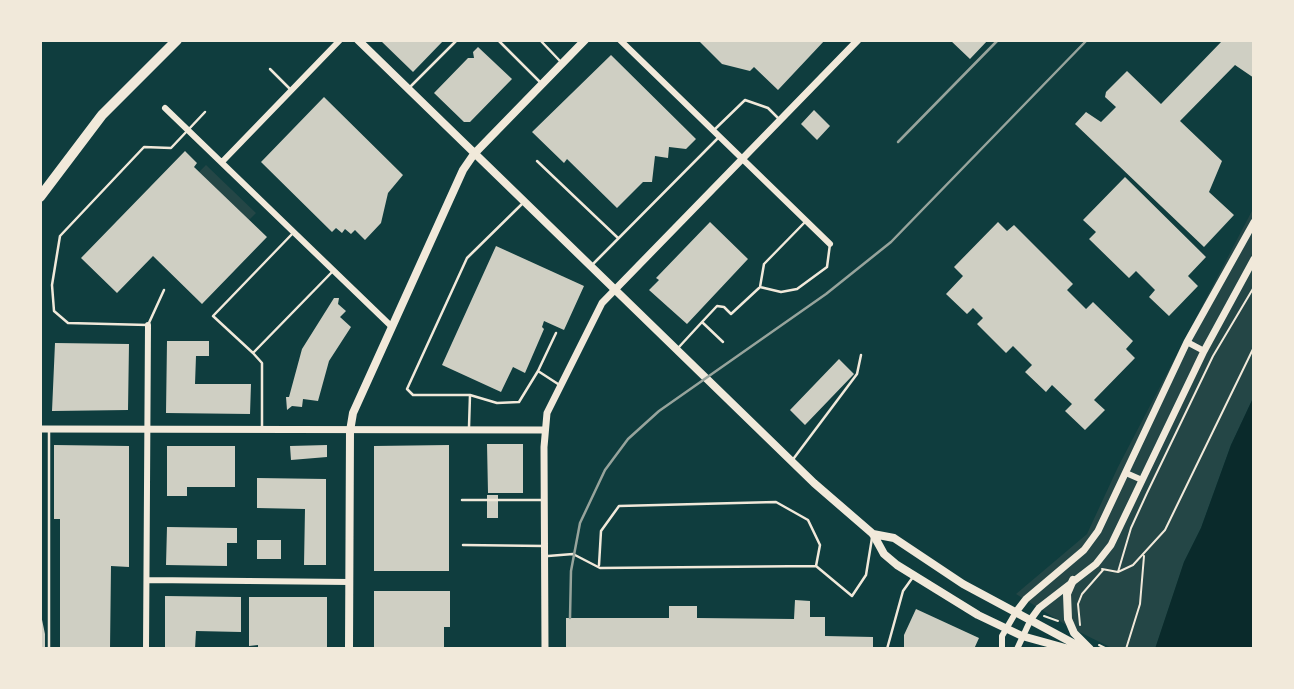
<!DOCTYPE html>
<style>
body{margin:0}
#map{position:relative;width:1294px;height:689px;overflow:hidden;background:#0f3d3e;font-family:"Source Sans 3",sans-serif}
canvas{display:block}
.frame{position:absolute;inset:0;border:42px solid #f1e9da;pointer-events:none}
</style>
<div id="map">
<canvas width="1294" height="689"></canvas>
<div class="frame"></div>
</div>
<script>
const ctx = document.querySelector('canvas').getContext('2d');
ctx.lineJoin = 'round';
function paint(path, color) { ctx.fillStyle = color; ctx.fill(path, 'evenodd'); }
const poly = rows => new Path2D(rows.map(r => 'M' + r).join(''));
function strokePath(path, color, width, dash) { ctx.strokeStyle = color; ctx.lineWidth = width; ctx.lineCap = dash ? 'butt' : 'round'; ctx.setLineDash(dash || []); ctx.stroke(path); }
paint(poly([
 [206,165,256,213,249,220,199,172],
 [1254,207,1254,396,1231,445,1201,528,1184,562,1155,649,1114,649,1071,628,1016,594,1087,534,1118,467]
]), '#244646');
paint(poly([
 [1254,396,1254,649,1155,649,1184,562,1201,528,1231,445]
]), '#0a2a2b');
paint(poly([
 [380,40,444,40,413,72],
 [698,40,825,40,778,90,754,67,750,71,722,64],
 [950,40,988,40,970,59],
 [1223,40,1254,40,1254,78,1235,65,1180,121,1222,161,1209,192,1234,215,1204,247,1075,124,1086,112,1101,122,1116,107,1105,97,1106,92,1127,71,1161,104],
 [478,47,512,79,470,122,464,122,434,93,468,58,474,58,473,52],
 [611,55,696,139,686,149,669,147,668,158,655,156,652,182,643,182,617,208,567,159,564,163,532,132],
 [324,97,403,175,388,193,381,223,365,240,355,230,351,234,345,229,342,233,336,228,332,232,261,162],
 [814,110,830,126,817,140,801,124],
 [185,151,197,163,194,167,267,237,202,304,153,256,117,293,81,258],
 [1125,177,1206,257,1188,276,1198,286,1169,316,1149,297,1155,290,1136,271,1129,278,1089,239,1096,232,1083,220],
 [710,222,748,259,687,324,649,290,659,280,656,278],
 [998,222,1007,231,1014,225,1073,284,1067,290,1086,309,1093,302,1133,341,1126,349,1135,358,1094,400,1105,410,1085,430,1065,411,1072,404,1052,385,1046,392,1025,372,1032,365,1013,346,1006,353,977,324,983,318,973,308,967,314,946,294,963,276,954,267],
 [496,246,584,286,564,330,544,321,542,327,544,329,525,373,513,367,501,392,442,365],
 [334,298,339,298,338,304,346,311,340,317,351,327,329,361,318,401,303,399,302,407,292,406,287,410,286,397,289,397,302,349],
 [167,341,209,341,209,356,196,356,195,384,251,384,250,414,166,413],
 [55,343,129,344,128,410,52,411],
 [839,359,854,374,805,425,790,410],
 [487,444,523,444,523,493,488,493],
 [54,445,129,446,129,567,111,566,110,649,60,649,60,519,54,519],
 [327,445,327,457,291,460,290,446],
 [449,445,449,571,374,571,374,446],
 [167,446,235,446,235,487,187,487,187,496,167,496],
 [257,478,326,479,326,565,304,565,305,509,257,508],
 [487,495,498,495,498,518,487,518],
 [167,527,237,528,237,543,227,543,227,566,166,565],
 [257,540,281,540,281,559,257,559],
 [374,591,450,591,450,627,444,627,444,649,374,649],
 [165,596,241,597,241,632,196,631,195,649,165,649],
 [249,597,327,597,327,649,258,649,258,645,249,646],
 [795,600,810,601,810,617,825,617,825,636,873,637,873,649,566,649,566,618,669,618,669,606,697,606,697,618,794,619],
 [916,609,979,638,974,649,904,649,904,635],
 [40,610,45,634,45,649,40,649]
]), '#cfcfc3');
strokePath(poly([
 [1102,569,1118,572,1133,565,1165,530,1254,347],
 [1118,572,1131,528,1147,493,1213,356,1254,287],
 [1044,616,1058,621],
 [1080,625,1078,604,1082,594,1103,570],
 [1099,645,1107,649],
 [1126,649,1140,604,1144,556]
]), '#f1e9da', 2);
strokePath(poly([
 [498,40,540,82],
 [540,40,560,61],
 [270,69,291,90],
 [410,87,457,40],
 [713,131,745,100,768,108,779,119],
 [537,161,618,238],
 [524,202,467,258,407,389,413,395,470,395,497,403,519,402,538,371,558,384],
 [806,221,764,264,760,287,781,292,797,289,827,267,830,244],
 [294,232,213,316,253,353,334,270],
 [593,264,719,137],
 [164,290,148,325,68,323,54,311,52,285,60,236,144,147,171,148,205,112],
 [702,322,717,306,724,307,731,314,759,288],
 [679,347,702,322,723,342],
 [253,353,262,363,262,427],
 [538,371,556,333],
 [469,427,470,395],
 [794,458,857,374,861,355],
 [462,500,543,500],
 [463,545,544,546],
 [548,556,573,554,600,568,816,566,852,596,866,575,872,538],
 [599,565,601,531,619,506,776,502,808,520,820,545,816,566],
 [49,649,49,429],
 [887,649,903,591,913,577]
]), '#f1e9da', 2.5);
strokePath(poly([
 [620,40,830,244],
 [165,108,391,326],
 [222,162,340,40],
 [1187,342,1204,351],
 [1126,473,1142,480],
 [147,580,350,582],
 [146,649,148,325],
 [1002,649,1002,636,1016,612],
 [1017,649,1031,619]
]), '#f1e9da', 6);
strokePath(poly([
 [40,429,545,430],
 [1016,612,1026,599,1084,550,1098,531,1187,342,1254,222],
 [1031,619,1039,608,1096,564,1111,545,1204,351,1254,259],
 [545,649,544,447,547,413,602,303,858,40]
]), '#f1e9da', 7);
strokePath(poly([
 [358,40,814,483,873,534,884,554,897,565,978,615,1022,636,1069,649],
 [873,534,894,538,963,584,1084,649],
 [1073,580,1067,594,1068,619,1074,633,1090,649],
 [349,649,350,431,353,413,463,170,474,154,585,40]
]), '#f1e9da', 8);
strokePath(poly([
 [40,197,102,115,177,40]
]), '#f1e9da', 10);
strokePath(poly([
 [898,142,998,40],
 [570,618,571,571,580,523,605,470,628,439,659,411,826,294,891,242,1087,40]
]), '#97a49c', 2.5);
</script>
